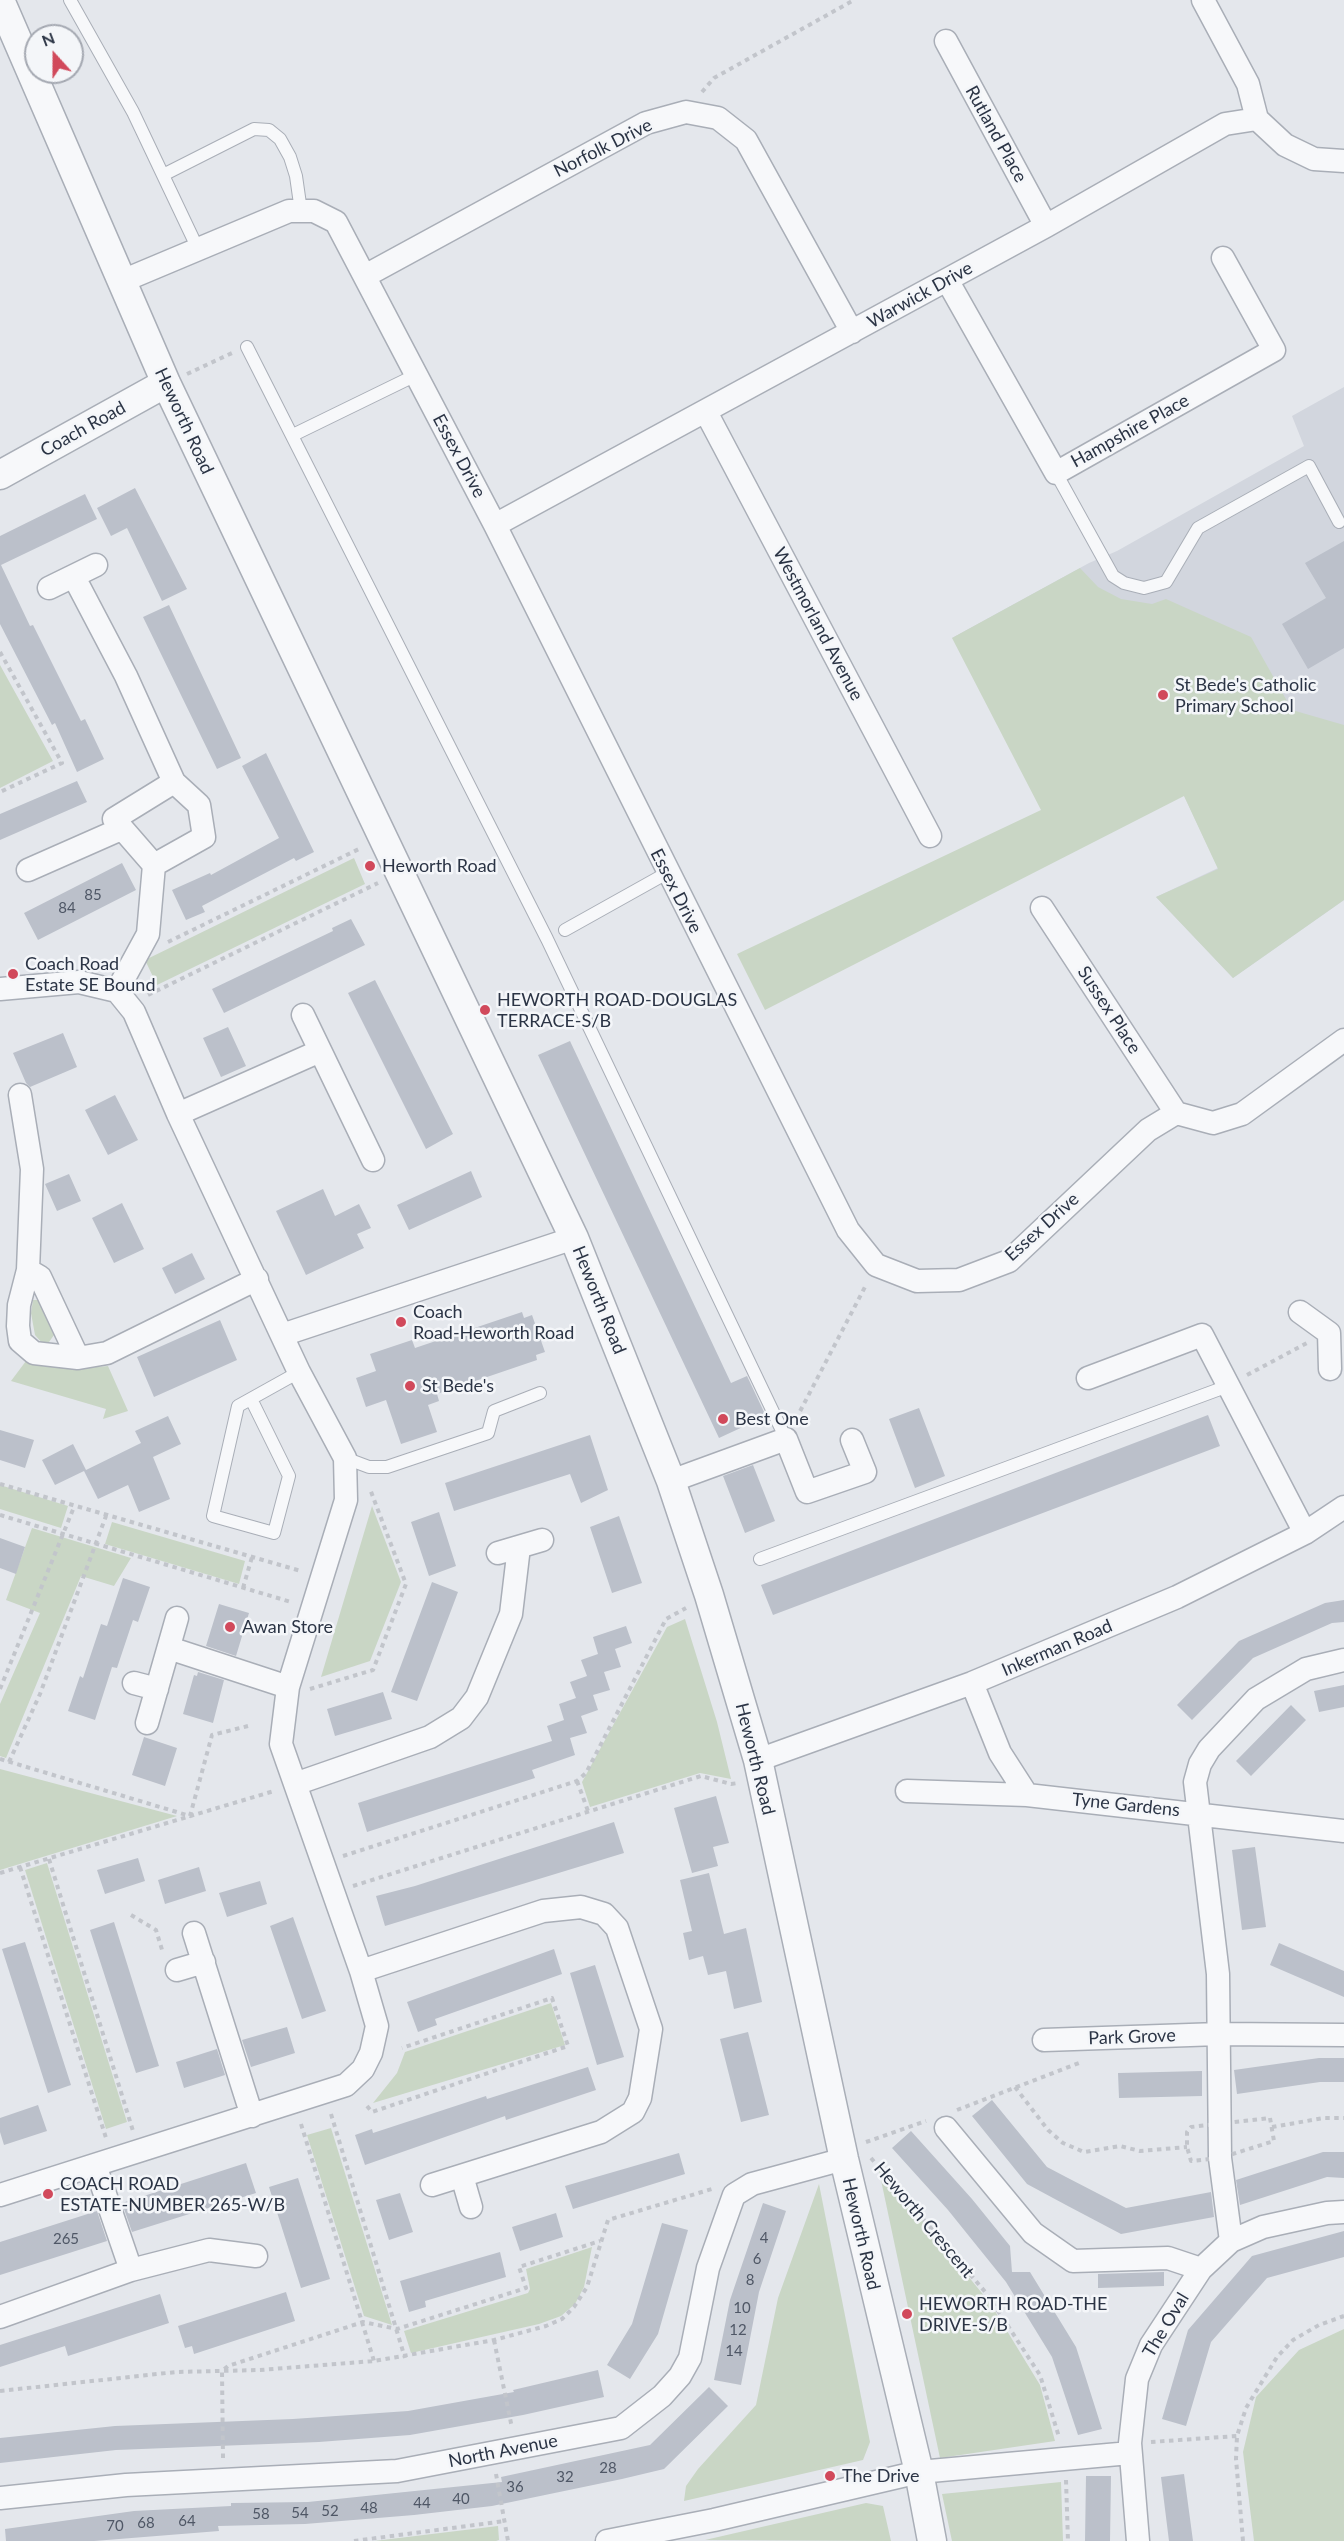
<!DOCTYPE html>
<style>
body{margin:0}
#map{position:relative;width:1344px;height:2541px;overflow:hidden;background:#e4e7ec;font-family:Lato,sans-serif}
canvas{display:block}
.north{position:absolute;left:24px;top:24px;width:60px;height:60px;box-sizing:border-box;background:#f4f6f9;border:2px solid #a4a8b1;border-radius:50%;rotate:339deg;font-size:16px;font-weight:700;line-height:24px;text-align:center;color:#2b3445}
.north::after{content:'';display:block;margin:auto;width:21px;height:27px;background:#d1495b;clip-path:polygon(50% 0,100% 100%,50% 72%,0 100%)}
</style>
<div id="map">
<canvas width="1344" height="2541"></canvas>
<div class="north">N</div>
</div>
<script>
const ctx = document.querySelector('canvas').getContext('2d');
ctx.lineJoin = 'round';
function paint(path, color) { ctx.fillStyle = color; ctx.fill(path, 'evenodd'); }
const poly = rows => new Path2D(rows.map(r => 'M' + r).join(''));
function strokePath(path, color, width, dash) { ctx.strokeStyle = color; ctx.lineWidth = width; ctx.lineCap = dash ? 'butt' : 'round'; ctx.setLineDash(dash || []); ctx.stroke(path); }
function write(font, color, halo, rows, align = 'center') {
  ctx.font = font + ' Lato,sans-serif'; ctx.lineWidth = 5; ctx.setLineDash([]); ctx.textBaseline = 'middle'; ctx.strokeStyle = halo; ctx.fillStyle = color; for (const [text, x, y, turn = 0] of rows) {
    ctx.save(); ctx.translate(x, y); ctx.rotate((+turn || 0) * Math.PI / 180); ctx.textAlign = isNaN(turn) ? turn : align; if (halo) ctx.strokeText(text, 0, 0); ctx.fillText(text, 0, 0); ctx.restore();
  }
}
paint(poly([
 [1344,387,1344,900,1233,978,1156,897,1218,868,1164,753,952,638,1089,563,1117,551,1304,446,1292,416]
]), '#d2d6de');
paint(poly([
 [1080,568,1098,587,1121,599,1152,604,1166,599,1251,637,1292,710,1344,725,1344,900,1233,978,1156,897,1218,869,1184,796,765,1010,737,954,1041,810,952,638],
 [0,665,53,761,0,788],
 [354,858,365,884,157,985,145,960],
 [33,1300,38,1300,54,1335,49,1342,42,1343,35,1335,31,1313],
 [26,1361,74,1369,108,1366,128,1411,103,1419,106,1409,11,1381],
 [0,1485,68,1506,61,1528,0,1509],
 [372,1506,401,1582,370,1661,321,1677],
 [112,1522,245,1561,239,1584,105,1544],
 [32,1528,131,1558,114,1586,81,1576,6,1758,0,1756,0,1704,40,1613,6,1600],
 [685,1619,717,1722,731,1779,700,1773,590,1807,582,1782,667,1627],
 [0,1769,177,1816,0,1870],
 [47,1863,127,2122,106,2129,25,1870],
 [551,2003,565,2045,373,2103,397,2073,405,2052],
 [331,2128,392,2325,364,2316,307,2135],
 [878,2166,990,2303,1040,2385,1055,2441,940,2458],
 [819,2184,870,2442,863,2460,684,2501,686,2486,698,2469,756,2405,778,2298],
 [592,2247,584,2287,575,2304,561,2316,539,2324,411,2353,404,2331,528,2293,530,2289,526,2269],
 [1344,2329,1344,2541,1254,2541,1243,2452,1256,2397,1299,2350],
 [1061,2482,1063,2541,952,2541,942,2494],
 [866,2503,883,2506,891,2541,705,2540],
 [498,2526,499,2540,496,2541,374,2541]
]), '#c9d6c5');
paint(poly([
 [135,488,187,589,162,601,127,528,111,536,97,508],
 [85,494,97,519,1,565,30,626,33,625,81,721,85,719,104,759,77,772,55,723,52,725,0,624,0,536],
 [1344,541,1344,648,1308,669,1282,624,1326,598,1305,563],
 [169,605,241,758,217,769,143,617],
 [266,753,314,852,296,861,294,858,202,906,205,912,186,920,172,890,210,873,211,875,279,838,242,766],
 [77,781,87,802,0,840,0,814],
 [122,863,136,890,38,940,24,913],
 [351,919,365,945,224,1013,212,989,333,931,332,928],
 [375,980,453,1134,426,1149,348,993],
 [228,1027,246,1066,221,1077,203,1038],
 [63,1033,77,1067,30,1087,26,1083,13,1053],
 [570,1041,731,1383,747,1376,764,1412,760,1419,719,1438,538,1055],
 [115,1095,138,1140,108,1155,85,1110],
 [471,1171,482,1197,409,1230,397,1205],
 [69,1174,81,1201,57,1211,45,1184],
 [323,1189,335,1216,359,1204,371,1228,357,1234,364,1248,306,1275,276,1211],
 [122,1203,144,1249,114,1263,92,1218],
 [192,1253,205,1279,175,1294,162,1268],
 [522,1312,524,1318,532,1315,545,1352,536,1355,537,1360,437,1394,439,1401,428,1405,437,1432,401,1444,386,1400,366,1407,356,1378,376,1371,370,1354,412,1340,415,1348],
 [220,1320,237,1360,154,1397,137,1357],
 [919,1408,945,1476,915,1488,889,1419],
 [1208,1415,1220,1446,773,1615,761,1585],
 [168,1416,181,1444,153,1457,170,1499,139,1512,128,1485,98,1499,84,1471,55,1485,42,1460,73,1444,86,1470,141,1443,135,1431],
 [0,1430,34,1440,25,1468,0,1460],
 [590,1435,608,1490,581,1503,570,1474,454,1511,445,1483],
 [753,1465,775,1521,745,1533,723,1476],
 [439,1512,456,1566,429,1576,411,1522],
 [619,1516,642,1583,612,1593,590,1527],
 [0,1538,25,1547,16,1574,0,1568],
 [123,1578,150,1587,138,1622,133,1620,117,1668,112,1667,95,1720,68,1711,80,1676,83,1678,101,1624,107,1626],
 [432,1582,458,1592,417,1701,391,1692],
 [1344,1600,1344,1622,1332,1623,1253,1658,1192,1720,1177,1705,1239,1641,1325,1603],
 [219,1604,249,1613,236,1656,206,1646],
 [626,1626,632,1643,615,1649,621,1667,604,1672,610,1690,593,1695,598,1710,581,1716,587,1733,570,1738,575,1755,532,1770,535,1778,367,1832,358,1803,552,1741,547,1726,564,1720,559,1704,576,1698,570,1682,587,1676,581,1660,598,1654,593,1637],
 [198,1672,224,1680,213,1723,183,1714,194,1675,197,1676],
 [1344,1685,1344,1707,1319,1712,1314,1691],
 [383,1692,392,1719,335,1736,327,1709],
 [1291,1705,1306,1720,1251,1776,1236,1761],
 [144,1737,177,1748,165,1786,132,1775],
 [716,1796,729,1843,713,1847,718,1866,692,1873,674,1808],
 [614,1822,624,1853,385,1926,376,1896,415,1886],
 [1255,1847,1266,1927,1242,1930,1232,1850],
 [138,1858,145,1881,105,1894,97,1870],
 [199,1867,206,1891,165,1904,158,1880],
 [709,1873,724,1934,746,1928,762,2002,734,2009,726,1971,708,1975,703,1956,689,1960,683,1933,692,1931,680,1880],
 [260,1881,267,1904,227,1917,219,1893],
 [293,1917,326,2011,302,2019,270,1926],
 [114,1922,159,2066,136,2073,90,1930],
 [25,1942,71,2085,48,2093,2,1949],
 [1279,1943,1344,1971,1344,1997,1270,1965],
 [554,1949,562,1974,435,2019,437,2025,418,2032,407,2002],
 [595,1965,624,2057,597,2065,570,1973],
 [287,2027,295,2053,251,2067,242,2040],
 [748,2032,769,2115,741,2122,720,2039],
 [217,2049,225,2075,184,2088,176,2062],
 [1319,2058,1344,2058,1344,2082,1320,2082,1237,2094,1234,2070],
 [588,2067,596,2090,506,2120,505,2116,365,2165,355,2135,372,2129,373,2133,486,2096,487,2099],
 [1202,2071,1202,2096,1119,2098,1118,2073],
 [992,2100,1047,2167,1066,2177,1126,2208,1211,2192,1214,2217,1121,2234,1066,2205,1027,2184,972,2116],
 [38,2105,47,2131,4,2145,0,2132,0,2118],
 [911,2131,972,2199,1010,2246,1012,2272,1030,2272,1076,2347,1102,2429,1078,2435,1052,2357,1006,2282,948,2210,892,2148],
 [1323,2152,1344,2152,1344,2178,1327,2177,1240,2205,1236,2180],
 [679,2153,685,2174,573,2209,565,2186],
 [246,2163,256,2193,132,2232,122,2203],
 [298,2178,330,2279,301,2288,269,2187],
 [400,2193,413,2232,389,2240,376,2200],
 [763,2203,786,2211,759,2292,741,2385,714,2380,730,2300],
 [97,2211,107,2241,0,2275,0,2242],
 [556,2213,563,2237,520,2251,512,2227],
 [662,2223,688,2230,658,2334,630,2379,607,2365,632,2324],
 [1344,2231,1344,2257,1267,2278,1211,2342,1186,2426,1162,2419,1188,2330,1252,2256],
 [500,2252,506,2277,425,2301,426,2307,409,2312,400,2281],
 [1164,2272,1164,2286,1098,2288,1098,2274],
 [286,2292,295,2321,194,2354,192,2346,185,2348,178,2326],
 [160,2294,169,2323,68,2356,65,2346,0,2367,0,2345],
 [598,2370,604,2397,523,2415,410,2435,319,2442,116,2450,0,2463,0,2438,115,2426,293,2419,408,2411,514,2392,513,2390],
 [709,2387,728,2406,664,2469,622,2479,492,2506,414,2515,305,2524,218,2526,219,2531,94,2541,6,2541,5,2529,134,2511,231,2506,231,2503,308,2502,502,2482,501,2477,650,2445],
 [1184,2474,1193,2541,1169,2541,1161,2477],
 [1086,2476,1111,2476,1110,2541,1085,2541]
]), '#bbc0ca');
const service = poly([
 [70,0,133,112,198,249],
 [163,175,254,129,269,130,280,139,290,157,296,176,301,211],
 [247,347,547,939,786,1439],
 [293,435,416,375],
 [1056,473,1113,576,1124,583,1144,588,1166,582,1198,528,1309,466,1339,522],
 [565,930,667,873],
 [251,1399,289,1476,274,1533,213,1516,238,1406,299,1372],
 [345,1458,369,1467,387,1467,488,1433,494,1411,540,1393],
 [760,1559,1228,1386]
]);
const minor = poly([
 [1203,0,1248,84,1257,119],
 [946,41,1046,226],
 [365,276,646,123,686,112,718,118,746,140,852,332],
 [947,280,1056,473,1274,350,1223,258],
 [120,282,289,211,314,211,336,222,495,525,848,1230,876,1265,917,1281,959,1280,1009,1261,1148,1130,1176,1113,1213,1123,1242,1114,1344,1040],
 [706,412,930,836],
 [495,525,1046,226,1225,124,1257,119,1285,145,1314,159,1344,161],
 [74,577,126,676,174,782],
 [49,588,96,565],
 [28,870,121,829],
 [1042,908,1176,1113],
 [0,989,79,982,117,991,134,1012,178,1114,299,1372,345,1458,346,1500,288,1687,281,1744,361,1971,377,2026,371,2053,363,2069,346,2085,0,2195],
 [117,991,148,934,154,865,204,837,199,805,174,782,114,819,154,865],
 [303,1015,373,1160],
 [20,1095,32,1169,28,1270,19,1305,18,1326,20,1341,34,1353,78,1358,107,1353,257,1279],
 [178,1114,320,1051],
 [28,1270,40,1277,78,1358],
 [1300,1312,1329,1333,1330,1369],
 [282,1335,574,1238],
 [1088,1378,1202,1335,1305,1533],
 [671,1481,786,1439,807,1492,865,1472,852,1440],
 [498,1553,542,1540],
 [169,1648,288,1687],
 [134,1683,157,1689],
 [972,1683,1000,1753,1027,1795],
 [147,1723,177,1618],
 [758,1760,972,1683,1177,1597,1305,1533,1344,1507],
 [295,1784,430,1737,461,1718,477,1697,511,1614,519,1547],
 [907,1791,1027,1795,1344,1831],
 [194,1933,252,2116],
 [177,1970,204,1962],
 [361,1971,543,1911,581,1907,604,1914,617,1928,651,2029,640,2098,633,2112,601,2132,432,2185],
 [1044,2040,1219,2034,1344,2035],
 [946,2128,1033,2233,1073,2261,1168,2258,1201,2269],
 [95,2165,131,2270],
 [462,2176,471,2207],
 [1231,2241,1220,2158,1218,1974,1195,1782,1200,1764,1209,1749,1256,1699,1306,1669,1344,1660],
 [0,2317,131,2270,209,2250,256,2256],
 [0,2498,126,2485,397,2471,621,2428,662,2396,680,2376,690,2358,708,2268,734,2195,752,2184,844,2159],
 [607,2541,714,2520,919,2472,1130,2453],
 [1138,2541,1130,2443,1137,2379,1151,2345,1201,2269,1231,2241,1263,2227,1327,2213,1344,2212]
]);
const tertiary = poly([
 [0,0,166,383,574,1238,671,1481,709,1595,758,1760,844,2159,919,2472,932,2541],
 [0,475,166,383]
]);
strokePath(service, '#a9aeb7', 14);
strokePath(minor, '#a9aeb7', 25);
strokePath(tertiary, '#a9aeb7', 31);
strokePath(poly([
 [702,92,714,78,854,0],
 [187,374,232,353],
 [0,652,62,763,0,792],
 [168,942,361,848],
 [148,995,378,883],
 [1247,1375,1307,1343],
 [796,1419,866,1285],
 [0,1484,301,1571],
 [0,1515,291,1602],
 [243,1588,252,1557],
 [0,1689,74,1507],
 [310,1689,373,1670,406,1584,370,1489],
 [0,1759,190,1816,212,1735,248,1726],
 [9,1762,40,1694,106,1516],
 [577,1781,588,1811],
 [343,1856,577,1781,586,1773,666,1619,686,1608],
 [49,1859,133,2131],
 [20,1867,106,2138],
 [0,1873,274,1791],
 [353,1886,701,1776,731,1784,738,1783],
 [131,1915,156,1930,163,1953],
 [1015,2087,1048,2130,1063,2143,1084,2152,1120,2146,1140,2151,1187,2147],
 [367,2106,372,2112,568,2046,552,1998,402,2048],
 [957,2110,1079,2063],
 [331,2114,405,2358],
 [1270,2118,1274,2141,1220,2158,1191,2161,1187,2147,1187,2132,1191,2127,1270,2118],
 [301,2124,374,2361],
 [1272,2127,1324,2118,1344,2118],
 [866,2142,926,2121],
 [871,2158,987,2294,1040,2375,1059,2437],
 [494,2340,512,2428],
 [0,2391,176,2372,260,2370,374,2361,494,2340,546,2326,562,2319,574,2307,587,2287,608,2220,712,2189],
 [1151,2442,1237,2436],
 [223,2458,222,2371,228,2366,363,2322,397,2329,526,2288,519,2267,600,2241],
 [496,2474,508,2541],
 [1066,2480,1068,2541],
 [354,2541,505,2521],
 [1243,2541,1236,2459,1237,2436,1246,2408,1277,2357,1293,2340,1319,2325,1344,2316]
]), '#c2c5cb', 4, [4.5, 4.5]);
strokePath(service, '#f7f8fa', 12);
strokePath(minor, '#f7f8fa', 22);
strokePath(tertiary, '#f7f8fa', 28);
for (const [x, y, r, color] of [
 [1163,695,6,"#d1495b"],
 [370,866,6,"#d1495b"],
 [13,974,6,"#d1495b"],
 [485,1010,6,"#d1495b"],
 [401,1322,6,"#d1495b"],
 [410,1386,6,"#d1495b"],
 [723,1419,6,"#d1495b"],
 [230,1627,6,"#d1495b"],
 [48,2194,6,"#d1495b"],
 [907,2314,6,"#d1495b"],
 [830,2476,6,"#d1495b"]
]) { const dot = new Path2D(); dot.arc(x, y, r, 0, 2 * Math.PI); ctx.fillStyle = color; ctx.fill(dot); strokePath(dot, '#f4f6f9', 2); }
write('15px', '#4f5766', null, [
 ["85",93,895],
 ["84",67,908],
 ["4",764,2238],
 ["265",66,2239],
 ["6",757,2259],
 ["8",750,2280],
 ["10",742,2308],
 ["12",738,2330],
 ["14",734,2351],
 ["28",608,2468],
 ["32",565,2477],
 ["36",515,2487],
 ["40",461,2499],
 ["44",422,2503],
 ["48",369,2508],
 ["52",330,2511],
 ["54",300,2513],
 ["58",261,2514],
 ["64",187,2521],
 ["68",146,2523],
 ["70",115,2526]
]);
write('18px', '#2b3445', '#f4f6f9', [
 ["Rutland Place",996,134,61],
 ["Norfolk Drive",603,148,-27],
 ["Warwick Drive",920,295,-29],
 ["Heworth Road",184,421,65],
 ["Coach Road",83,429,-29],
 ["Hampshire Place",1130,431,-29],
 ["Essex Drive",459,456,62],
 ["Westmorland Avenue",818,624,62],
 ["Essex Drive",676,891,63],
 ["Sussex Place",1109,1010,57],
 ["Essex Drive",1042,1227,-42],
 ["Heworth Road",599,1300,68],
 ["Inkerman Road",1057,1648,-23],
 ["Heworth Road",755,1759,76],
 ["Tyne Gardens",1126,1805,6],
 ["Park Grove",1132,2037,-2],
 ["Heworth Crescent",924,2220,50],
 ["Heworth Road",861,2234,77],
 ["The Oval",1166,2325,-59],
 ["North Avenue",503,2451,-11]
]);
write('18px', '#2b3445', '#f4f6f9', [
 ["St Bede's Catholic",1175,685],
 ["Primary School",1175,706],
 ["Heworth Road",382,866],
 ["Coach Road",25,964],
 ["Estate SE Bound",25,985],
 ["HEWORTH ROAD-DOUGLAS",497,1000],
 ["TERRACE-S/B",497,1021],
 ["Coach",413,1312],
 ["Road-Heworth Road",413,1333],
 ["St Bede's",422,1386],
 ["Best One",735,1419],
 ["Awan Store",242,1627],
 ["COACH ROAD",60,2184],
 ["ESTATE-NUMBER 265-W/B",60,2205],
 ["HEWORTH ROAD-THE",919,2304],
 ["DRIVE-S/B",919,2325],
 ["The Drive",842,2476]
], 'left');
</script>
